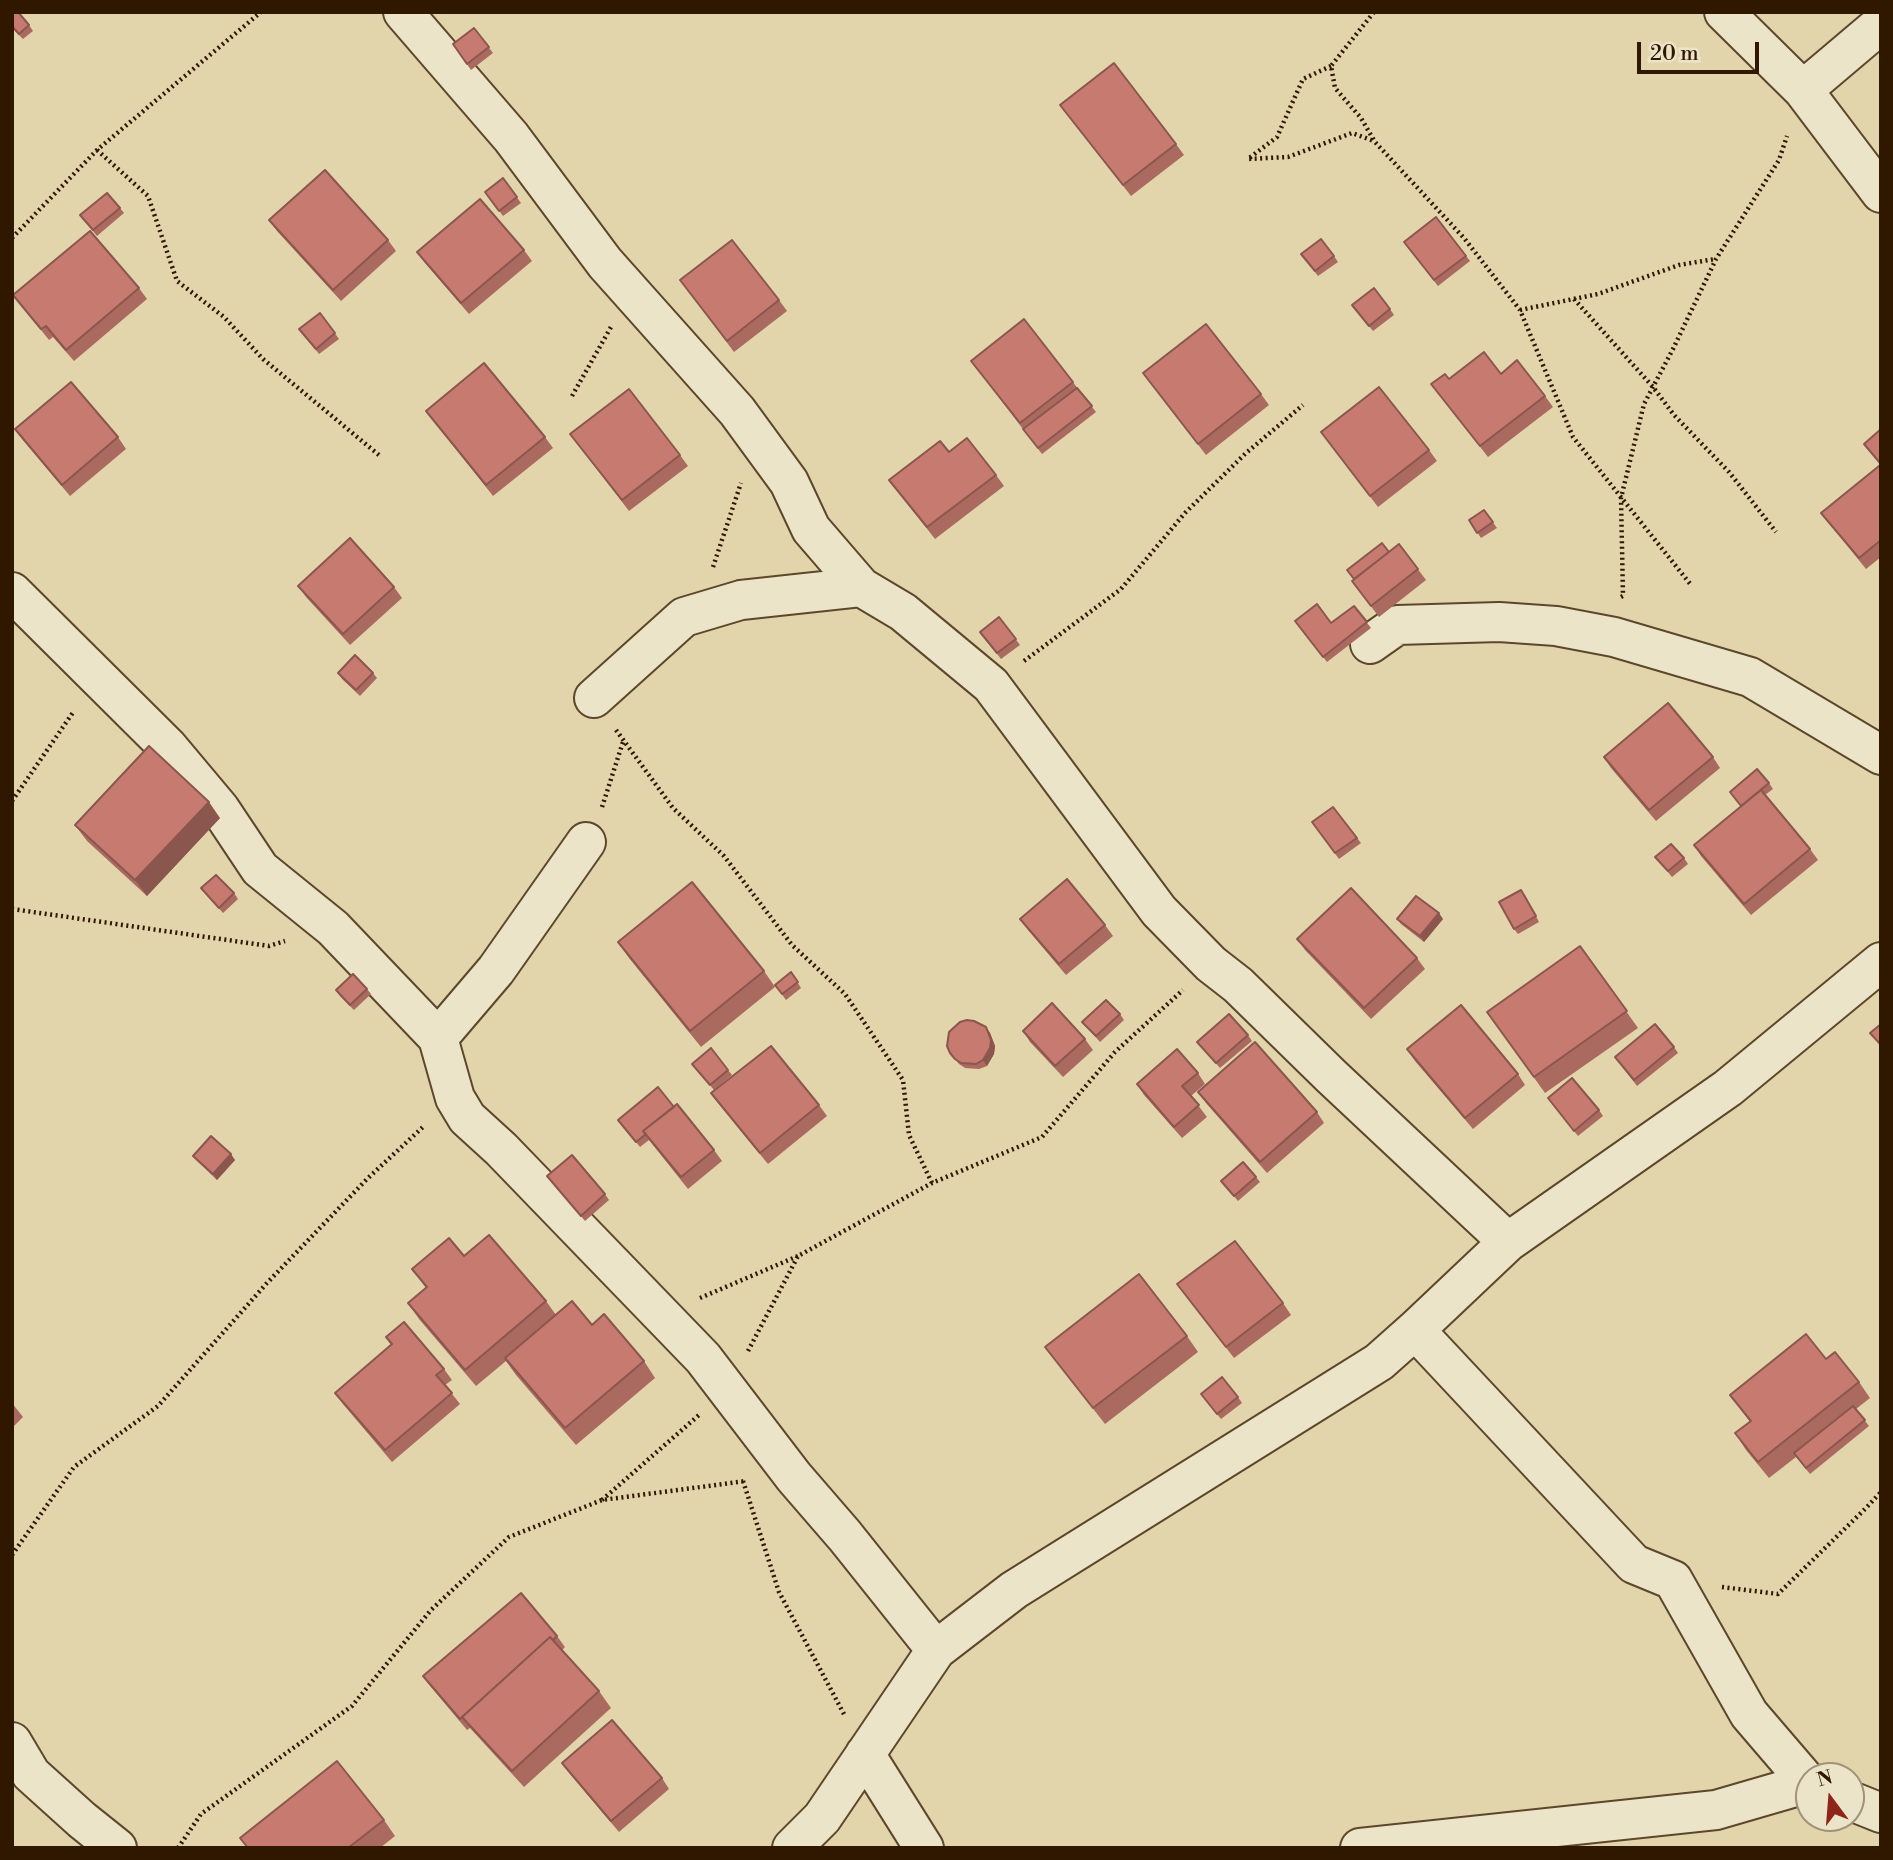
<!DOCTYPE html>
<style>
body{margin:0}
#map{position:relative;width:1893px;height:1860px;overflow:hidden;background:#e2d5ab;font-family:"Libre Bodoni",serif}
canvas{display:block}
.frame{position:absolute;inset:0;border:14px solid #301800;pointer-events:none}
.north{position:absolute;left:1795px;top:1762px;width:70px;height:70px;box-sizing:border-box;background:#ece4c8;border:2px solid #a19278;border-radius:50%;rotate:344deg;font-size:19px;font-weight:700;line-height:28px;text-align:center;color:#301800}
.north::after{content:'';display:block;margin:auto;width:24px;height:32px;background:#8f2418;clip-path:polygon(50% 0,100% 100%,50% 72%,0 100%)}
.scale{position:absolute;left:1637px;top:42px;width:122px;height:32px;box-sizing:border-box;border:4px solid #301800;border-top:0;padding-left:9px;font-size:21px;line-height:24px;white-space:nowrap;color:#301800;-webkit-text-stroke:5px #ece4c8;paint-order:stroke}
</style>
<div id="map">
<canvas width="1893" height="1860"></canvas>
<div class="frame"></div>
<div class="north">N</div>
<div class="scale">20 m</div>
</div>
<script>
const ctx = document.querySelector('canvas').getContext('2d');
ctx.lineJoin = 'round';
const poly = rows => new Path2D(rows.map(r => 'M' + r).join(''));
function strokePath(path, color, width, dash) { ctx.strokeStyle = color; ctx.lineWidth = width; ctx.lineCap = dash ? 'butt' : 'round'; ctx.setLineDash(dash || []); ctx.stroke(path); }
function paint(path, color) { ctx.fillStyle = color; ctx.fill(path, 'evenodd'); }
const street = poly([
 [403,12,511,137,605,263,737,411,789,482,811,529,861,587,903,612,991,685,1159,911,1211,964,1238,985,1331,1076,1508,1242],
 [1724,12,1803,90,1881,193],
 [1803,90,1881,24],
 [12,592,168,747,220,809,260,869,333,928,438,1038],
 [1370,644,1397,625,1499,622,1556,626,1614,637,1750,677,1881,755],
 [594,698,684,617,741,600,861,587],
 [586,842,496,970,438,1038,455,1098,467,1118,501,1149,703,1358,794,1477,845,1536,936,1650,1014,1590,1379,1362,1415,1330,1508,1242,1728,1088,1881,962],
 [1415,1330,1634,1564,1673,1580,1749,1714,1809,1784],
 [12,1742,31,1774,82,1820,117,1848],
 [865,1754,924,1848],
 [1851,1801,1881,1813],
 [792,1848,822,1818,936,1650],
 [1360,1848,1716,1810,1809,1783]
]);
strokePath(street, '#5c472b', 42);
strokePath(poly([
 [1374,12,1331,66,1335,88,1361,118,1375,142,1464,238,1520,310,1573,437,1691,585],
 [1331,66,1303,79,1277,137,1248,159,1288,157,1352,133,1374,141],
 [97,150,148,196,177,281,224,317,263,359,379,455],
 [12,238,97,150,261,12],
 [1574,299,1653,387,1674,415,1729,472,1776,532],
 [1520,310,1598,294,1679,265,1715,259],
 [572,396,611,327],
 [713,567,741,483],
 [1621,597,1623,596,1621,498,1644,404,1673,349,1716,259,1779,160,1787,136],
 [1024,661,1121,589,1185,513,1246,453,1303,405],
 [616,730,673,808,724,856,792,945,845,994,903,1080,909,1135,932,1183],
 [12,801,74,711],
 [602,807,623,742],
 [12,909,269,946,285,941],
 [700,1298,798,1256],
 [748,1351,798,1256,932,1183,1042,1137,1115,1052,1183,990],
 [743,1481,779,1592,845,1716],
 [602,1500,699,1415],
 [12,1555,74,1467,158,1406,267,1283,367,1179,424,1126],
 [1722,1587,1778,1594,1866,1508,1881,1492],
 [178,1848,201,1814,352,1706,431,1610,509,1537,602,1500,746,1481]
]), '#301800', 4.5, [2, 3.5]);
strokePath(street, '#ece4c8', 38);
paint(poly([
 [12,12,29,25,33,31,23,39,12,28],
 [474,28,493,53,471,70,453,44],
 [1060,105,1176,144,1184,155,1131,196],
 [503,178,521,203,503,216,485,192],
 [120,208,124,213,97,236,80,215],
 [1436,217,1470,261,1438,286,1408,248],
 [269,220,388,240,396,251,341,301,277,231],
 [524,250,532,261,469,314,425,263,417,252],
 [1301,254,1334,256,1338,262,1318,276],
 [680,280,779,300,787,311,734,352],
 [139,288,147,299,74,361,53,337,49,340,13,295],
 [1352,305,1390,309,1394,315,1373,331],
 [320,313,339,339,319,354,303,334],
 [1024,319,1096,412,1042,454,971,361],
 [1143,373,1261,394,1269,405,1206,455],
 [1449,379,1545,396,1553,407,1488,457,1431,384],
 [426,411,545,437,553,448,493,496],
 [15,429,118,437,126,449,70,496,23,440],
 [1321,432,1429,450,1437,461,1378,507],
 [570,434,680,455,688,466,629,511],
 [949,452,996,475,1004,486,935,539,889,480],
 [1881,469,1881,557,1866,569,1821,513],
 [1484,510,1497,528,1481,538,1469,520],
 [1399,544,1426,580,1379,617,1352,581],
 [298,586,394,587,402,598,350,645,306,597],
 [1354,606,1371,628,1327,662,1295,621,1331,623],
 [999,617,1020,645,1001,659,980,632],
 [338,673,373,673,377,678,360,696,342,679],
 [1604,757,1713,757,1720,768,1656,821,1611,768],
 [1769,783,1773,789,1765,795,1810,849,1818,860,1751,915,1701,856,1694,845],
 [1333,807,1361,843,1339,859,1312,822],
 [220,818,147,896,87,841,75,825],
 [1655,857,1684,858,1688,864,1672,877],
 [201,888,234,893,238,899,223,913],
 [1525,895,1539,922,1518,934,1514,929],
 [1020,919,1105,925,1113,936,1066,975,1028,930],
 [1397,919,1443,919,1424,942,1401,924],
 [1297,939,1417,958,1425,969,1371,1019,1305,950],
 [618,942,764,971,775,987,701,1047,629,958],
 [1580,946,1638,1028,1545,1093,1487,1012],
 [791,972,801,988,786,1000,775,985],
 [367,989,371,994,354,1010,340,996,336,990],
 [1120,1014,1124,1020,1100,1042,1082,1022],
 [986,1027,990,1033,995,1046,994,1054,987,1066,979,1069,965,1068,959,1064,950,1053],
 [1023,1031,1085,1039,1093,1050,1063,1077,1030,1042],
 [1248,1035,1252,1041,1220,1068,1197,1042],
 [1674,1047,1678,1053,1637,1086,1615,1057],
 [1407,1049,1518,1074,1525,1085,1473,1129,1415,1061],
 [692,1064,728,1070,732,1075,714,1090],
 [1198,1073,1205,1084,1191,1096,1207,1117,1182,1138,1144,1095,1137,1084],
 [1198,1092,1317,1112,1324,1123,1267,1173,1206,1103],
 [711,1093,819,1105,827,1116,768,1164,719,1104],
 [1552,1104,1599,1110,1603,1116,1578,1136],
 [674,1107,714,1150,722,1161,688,1189,649,1140,640,1147,622,1125],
 [193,1156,235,1160,217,1180,197,1161],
 [547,1176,605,1194,609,1200,585,1221],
 [1256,1177,1260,1182,1238,1201,1221,1181],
 [464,1256,546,1301,556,1315,592,1325,644,1361,655,1378,576,1445,516,1375,506,1361,476,1386,419,1319,408,1303,426,1288,412,1269],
 [1177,1284,1283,1303,1291,1315,1234,1358],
 [1187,1336,1198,1352,1105,1424,1045,1347],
 [386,1337,444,1369,452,1380,445,1385,460,1404,392,1462,343,1404,335,1393,391,1345],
 [1826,1359,1859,1382,1870,1398,1856,1409,1869,1426,1810,1474,1796,1457,1769,1478,1746,1450,1735,1433,1750,1422,1730,1395],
 [1238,1397,1242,1403,1221,1419,1205,1399],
 [12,1403,23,1417,12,1428],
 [557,1636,565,1647,562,1650,599,1691,611,1708,524,1787,470,1728,467,1730,431,1687,423,1676],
 [562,1763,662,1778,669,1789,619,1832,570,1774],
 [384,1820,395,1836,380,1848,247,1848,240,1838]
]), '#ab6a60');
paint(poly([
 [209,802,220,818,147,896,135,880],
 [1439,913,1443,919,1424,942,1420,936],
 [986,1027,990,1033,995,1046,994,1054,987,1066,983,1060],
 [231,1154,235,1160,217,1180,213,1174]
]), '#8b564e');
const building = poly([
 [12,12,18,12,29,25,19,34,12,26,12,12],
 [474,28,489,47,467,64,453,44,474,28],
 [1114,63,1176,144,1123,185,1060,105,1114,63],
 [325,170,388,240,333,290,269,220,325,170],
 [503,178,517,197,499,211,485,192,503,178],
 [107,193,120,208,93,230,80,215,107,193],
 [480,199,524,250,461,303,417,252,480,199],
 [1436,217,1466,256,1434,280,1404,242,1436,217],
 [90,231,139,288,66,350,46,326,41,329,13,295,90,231],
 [1321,239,1334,256,1315,271,1301,254,1321,239],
 [732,240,779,300,727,341,680,280,732,240],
 [1374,288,1390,309,1369,326,1352,305,1374,288],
 [320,313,335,333,316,349,299,329,320,313],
 [1024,319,1073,382,1020,423,971,361,1024,319],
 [1206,324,1261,394,1198,444,1143,373,1206,324],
 [1484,352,1501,374,1517,360,1545,396,1480,446,1431,384,1445,374,1449,379,1484,352],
 [484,363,545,437,486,485,426,411,484,363],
 [71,382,118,437,62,485,15,429,71,382],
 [1379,387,1429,450,1370,496,1321,432,1379,387],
 [1077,388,1092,406,1038,448,1023,429,1077,388],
 [629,389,680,455,622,500,570,434,629,389],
 [1881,429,1881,462,1880,463,1864,444,1881,429],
 [967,438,996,475,927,527,889,480,940,441,949,452,967,438],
 [1879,466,1881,469,1881,540,1859,558,1821,513,1879,466],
 [1484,510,1493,522,1477,533,1469,520,1484,510],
 [350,538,394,587,343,634,298,586,350,538],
 [1382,543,1389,552,1354,579,1347,570,1382,543],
 [1399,544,1418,569,1371,606,1352,581,1399,544],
 [1317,604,1331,623,1354,606,1367,622,1323,657,1295,621,1317,604],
 [999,617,1016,639,997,653,980,632,999,617],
 [355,655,373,673,356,690,338,673,355,655],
 [1668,703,1713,757,1649,810,1604,757,1668,703],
 [149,746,209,802,135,880,75,825,149,746],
 [1757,769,1769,783,1741,806,1730,792,1757,769],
 [1761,790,1810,849,1744,904,1694,845,1761,790],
 [1333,807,1357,838,1335,853,1312,822,1333,807],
 [1671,844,1684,858,1668,871,1655,857,1671,844],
 [216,875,234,893,219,908,201,888,216,875],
 [1067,879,1105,925,1059,964,1020,919,1067,879],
 [692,882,764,971,690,1031,618,942,692,882],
 [1351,888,1417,958,1364,1008,1297,939,1351,888],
 [1521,890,1536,916,1514,929,1499,902,1521,890],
 [1416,896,1439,913,1420,936,1397,919,1416,896],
 [1580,946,1627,1011,1534,1077,1487,1012,1580,946],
 [791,972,798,982,782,994,775,985,791,972],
 [353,974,367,989,350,1005,336,990,353,974],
 [1106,1000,1120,1014,1096,1036,1082,1022,1106,1000],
 [1052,1003,1085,1039,1055,1066,1023,1031,1052,1003],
 [1461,1005,1518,1074,1465,1118,1407,1049,1461,1005],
 [1229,1014,1248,1035,1216,1063,1197,1042,1229,1014],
 [967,1020,974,1021,986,1027,991,1040,990,1048,983,1060,976,1064,961,1063,955,1059,950,1053,947,1046,949,1032,960,1022,967,1020],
 [1655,1024,1674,1047,1634,1080,1615,1057,1655,1024],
 [1881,1024,1881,1045,1870,1033,1881,1024],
 [1255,1042,1317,1112,1260,1162,1198,1092,1255,1042],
 [771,1046,819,1105,760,1153,711,1093,771,1046],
 [711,1048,728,1070,710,1085,692,1064,711,1048],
 [1177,1049,1198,1073,1182,1086,1199,1105,1174,1127,1137,1084,1177,1049],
 [1572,1078,1599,1110,1574,1131,1548,1098,1572,1078],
 [658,1087,674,1107,643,1131,646,1134,636,1142,618,1120,658,1087],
 [677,1104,714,1150,681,1177,643,1131,677,1104],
 [211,1136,231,1154,213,1174,193,1156,211,1136],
 [572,1155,605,1194,581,1216,547,1176,572,1155],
 [1243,1162,1256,1177,1234,1196,1221,1181,1243,1162],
 [489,1235,546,1301,465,1370,408,1303,427,1287,412,1269,449,1238,464,1256,489,1235],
 [1235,1241,1283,1303,1226,1347,1177,1284,1235,1241],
 [1139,1274,1187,1336,1093,1408,1045,1347,1139,1274],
 [572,1301,592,1325,604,1314,644,1361,565,1428,505,1358,572,1301],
 [404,1322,444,1369,436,1375,452,1393,385,1450,335,1393,392,1344,386,1337,404,1322],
 [1806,1334,1826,1359,1835,1352,1859,1382,1758,1462,1735,1433,1751,1421,1730,1395,1806,1334],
 [1222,1377,1238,1397,1217,1414,1201,1394,1222,1377],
 [1853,1406,1865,1420,1806,1468,1794,1453,1853,1406],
 [521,1593,557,1636,553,1640,550,1637,460,1719,423,1676,521,1593],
 [550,1637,599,1691,512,1771,462,1717,550,1637],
 [612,1720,662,1778,611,1821,562,1763,612,1720],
 [337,1761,384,1820,348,1848,248,1848,240,1838,337,1761]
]);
paint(building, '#c77b70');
strokePath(building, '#8b564e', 2);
</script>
